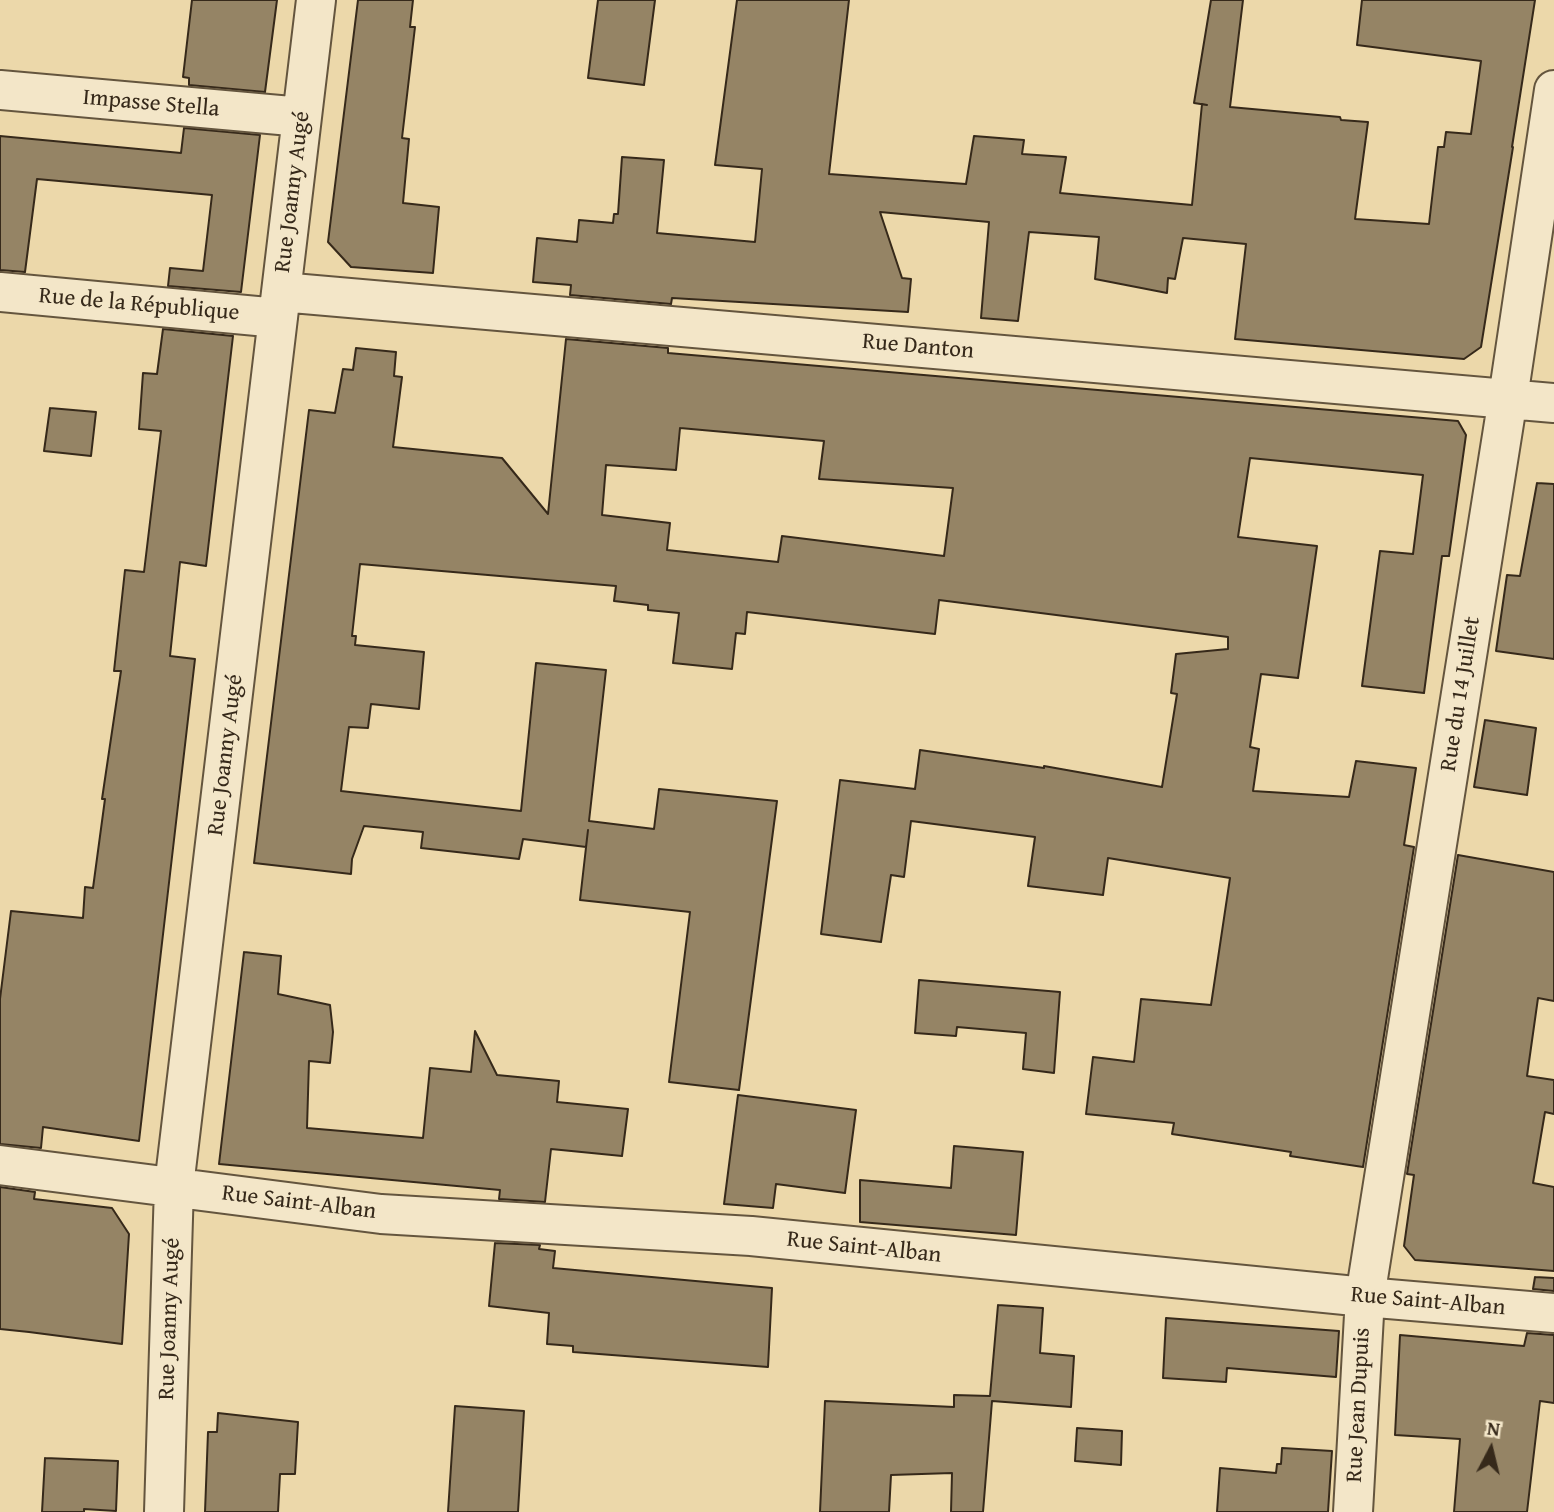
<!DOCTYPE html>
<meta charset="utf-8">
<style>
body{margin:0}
#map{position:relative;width:1554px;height:1512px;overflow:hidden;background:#ecd8aa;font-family:"Gentium Book Plus",serif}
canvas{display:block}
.north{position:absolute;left:1456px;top:1414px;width:70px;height:70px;-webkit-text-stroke:5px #f3e6c8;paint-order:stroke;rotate:7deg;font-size:19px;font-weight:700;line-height:28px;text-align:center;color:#36291a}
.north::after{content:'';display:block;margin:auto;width:24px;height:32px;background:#36291a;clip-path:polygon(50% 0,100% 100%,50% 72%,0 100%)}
</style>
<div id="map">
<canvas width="1554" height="1512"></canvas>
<div class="north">N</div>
</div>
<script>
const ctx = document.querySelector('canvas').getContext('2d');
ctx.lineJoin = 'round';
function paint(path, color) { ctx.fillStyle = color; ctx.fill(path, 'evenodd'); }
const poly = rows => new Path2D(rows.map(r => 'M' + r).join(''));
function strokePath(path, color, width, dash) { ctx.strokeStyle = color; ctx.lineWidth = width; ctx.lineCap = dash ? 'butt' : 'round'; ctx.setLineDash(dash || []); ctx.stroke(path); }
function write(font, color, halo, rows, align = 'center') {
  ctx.font = font + ' "Gentium Book Plus",serif'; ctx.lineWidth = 5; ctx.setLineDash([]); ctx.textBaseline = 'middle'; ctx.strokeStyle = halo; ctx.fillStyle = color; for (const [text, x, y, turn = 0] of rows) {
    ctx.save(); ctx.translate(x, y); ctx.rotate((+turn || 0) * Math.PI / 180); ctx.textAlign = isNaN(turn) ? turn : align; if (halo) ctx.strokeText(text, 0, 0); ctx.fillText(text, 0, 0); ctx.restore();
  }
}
const building = poly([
 [192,0,277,0,265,92,189,85,189,78,183,77,192,0],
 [358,0,413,0,410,27,415,27,402,138,409,139,403,203,439,207,433,273,351,267,328,242,358,0],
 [598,0,655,0,644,85,588,78,598,0],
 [737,0,849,0,829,174,966,184,974,136,1024,140,1022,154,1066,157,1060,193,1192,205,1202,104,1207,105,1194,103,1211,0,1243,0,1230,107,1340,117,1341,120,1368,122,1355,219,1429,224,1438,147,1444,147,1446,132,1471,134,1481,61,1357,45,1362,0,1535,0,1512,147,1513,147,1481,347,1464,359,1235,339,1246,244,1183,238,1175,279,1168,278,1167,293,1095,279,1099,237,1029,232,1018,321,981,318,989,222,880,212,902,278,911,279,908,312,672,298,671,304,570,295,571,285,533,282,537,238,577,242,579,220,613,223,614,214,618,214,622,157,664,160,657,233,755,242,762,169,715,165,737,0],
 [184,128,260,135,241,292,168,286,170,268,203,271,212,195,37,179,25,272,0,270,0,136,181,153,184,128],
 [163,329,233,336,206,566,180,562,170,656,195,659,139,1141,43,1127,41,1148,0,1144,0,999,11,911,83,918,85,887,93,888,105,799,102,799,121,671,114,671,125,570,144,572,161,431,139,429,143,373,157,374,163,329],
 [566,339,668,348,668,353,1458,421,1466,435,1449,556,1442,556,1424,693,1362,686,1380,551,1413,554,1423,475,1250,458,1238,537,1317,546,1298,678,1261,674,1250,747,1259,749,1253,791,1349,797,1356,761,1416,768,1404,845,1414,847,1363,1167,1290,1156,1291,1152,1172,1134,1174,1123,1086,1114,1093,1057,1134,1062,1141,999,1211,1005,1230,878,1108,858,1103,895,1028,886,1035,837,911,821,904,877,891,875,881,942,821,934,840,780,915,789,920,750,1044,768,1044,766,1162,787,1177,694,1171,693,1176,654,1228,649,1228,637,939,600,935,634,747,612,745,634,736,633,732,669,673,663,679,613,648,610,648,605,614,601,616,586,360,564,352,636,356,636,355,645,424,652,419,709,371,704,368,728,349,727,341,791,521,811,536,663,606,670,589,821,654,829,659,789,777,801,739,1090,669,1082,690,912,580,900,588,830,586,847,523,839,519,859,421,848,423,832,364,826,352,859,351,874,254,863,309,410,335,413,343,369,353,370,356,348,396,352,394,376,402,377,393,447,502,458,548,514,566,339],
 [680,428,824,441,819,479,953,488,944,556,782,536,778,562,667,550,670,523,602,515,606,465,676,470,680,428],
 [50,408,96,412,91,456,44,451,50,408],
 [1537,483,1554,484,1554,659,1496,651,1507,575,1520,576,1537,483],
 [1485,720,1536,728,1527,795,1474,787,1485,720],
 [1458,855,1554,872,1554,1001,1538,998,1527,1076,1554,1080,1554,1114,1545,1112,1533,1183,1554,1187,1554,1271,1415,1260,1404,1246,1414,1175,1407,1174,1458,855],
 [244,952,281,956,278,994,330,1005,333,1032,330,1063,309,1061,307,1128,423,1138,430,1068,471,1072,475,1031,497,1075,559,1081,557,1102,628,1109,622,1156,551,1149,545,1202,499,1199,500,1190,219,1164,244,952],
 [919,980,1060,992,1054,1073,1023,1069,1026,1033,957,1027,956,1036,915,1033,919,980],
 [738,1095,856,1110,845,1193,776,1184,773,1208,724,1204,738,1095],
 [954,1146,1023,1152,1016,1235,860,1222,860,1180,951,1188,954,1146],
 [0,1187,35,1192,34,1199,112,1208,129,1234,122,1344,29,1332,0,1329,0,1187],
 [495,1243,540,1245,539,1249,555,1251,553,1268,772,1288,768,1367,573,1352,573,1346,547,1344,549,1313,489,1306,495,1243],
 [1535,1277,1554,1278,1554,1291,1533,1289,1535,1277],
 [998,1305,1043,1308,1040,1353,1074,1356,1071,1407,992,1401,983,1512,951,1512,952,1473,891,1475,889,1512,820,1512,825,1401,954,1407,954,1395,990,1396,998,1305],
 [1166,1318,1339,1331,1336,1377,1227,1368,1226,1382,1163,1378,1166,1318],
 [1527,1333,1554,1335,1554,1403,1540,1401,1527,1512,1454,1512,1460,1439,1395,1435,1400,1335,1524,1346,1527,1333],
 [455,1406,524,1411,518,1512,448,1512,455,1406],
 [218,1413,298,1422,295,1474,280,1474,278,1512,205,1512,208,1432,217,1432,218,1413],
 [1077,1428,1122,1431,1121,1465,1075,1461,1077,1428],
 [1282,1448,1332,1451,1328,1512,1217,1512,1220,1468,1276,1473,1277,1464,1281,1464,1282,1448],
 [45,1458,118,1461,116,1511,84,1509,84,1512,42,1512,45,1458]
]);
paint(building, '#958465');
strokePath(building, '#36291a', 2);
const minor = poly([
 [0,90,302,117],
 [0,292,278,318],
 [281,292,1554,403],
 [0,1165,381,1214,751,1236,1365,1297,1554,1313],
 [164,1512,174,1186,316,0],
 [1353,1512,1365,1297,1508,398,1554,90]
]);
strokePath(minor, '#64553e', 42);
strokePath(minor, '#f3e6c8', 38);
write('23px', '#36291a', '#f3e6c8', [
 ["Impasse Stella",151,104,5],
 ["Rue Joanny Augé",293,192,-83],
 ["Rue de la République",139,305,5],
 ["Rue Danton",918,347,5],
 ["Rue du 14 Juillet",1461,694,-81],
 ["Rue Joanny Augé",226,755,-83],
 ["Rue Saint-Alban",299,1203,7],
 ["Rue Saint-Alban",864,1248,6],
 ["Rue Saint-Alban",1428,1302,5],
 ["Rue Joanny Augé",170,1319,-88],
 ["Rue Jean Dupuis",1359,1405,-87]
]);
</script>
